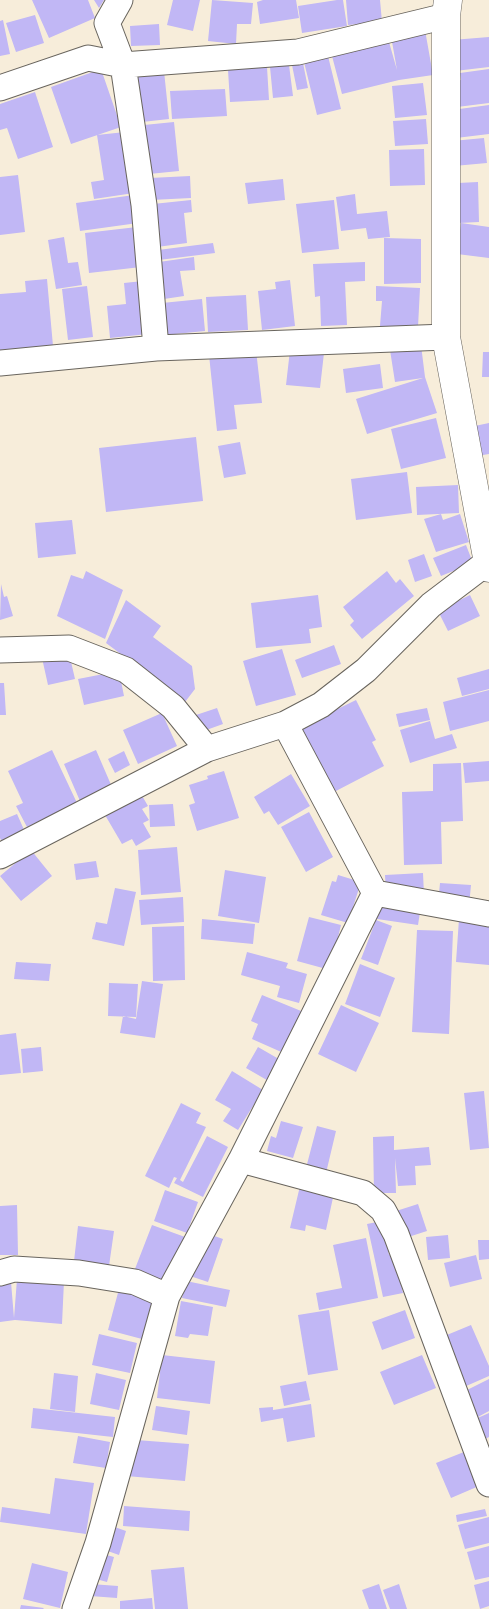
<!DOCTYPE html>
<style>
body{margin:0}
canvas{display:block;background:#f7edda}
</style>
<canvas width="489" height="1609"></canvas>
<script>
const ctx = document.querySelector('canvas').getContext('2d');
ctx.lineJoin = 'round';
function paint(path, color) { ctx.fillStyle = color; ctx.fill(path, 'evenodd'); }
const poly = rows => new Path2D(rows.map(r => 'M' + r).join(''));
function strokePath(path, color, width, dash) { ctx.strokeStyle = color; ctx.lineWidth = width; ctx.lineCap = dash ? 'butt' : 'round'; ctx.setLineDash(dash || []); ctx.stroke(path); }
paint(poly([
 [32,0,88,0,95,18,49,38],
 [94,0,104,0,99,8],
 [173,0,200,0,193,31,167,25],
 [212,0,253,3,251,24,237,24,236,44,208,41],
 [263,0,296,0,299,18,260,24,257,2],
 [337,0,343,0,347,26,302,33,298,6],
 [346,0,380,0,382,22,348,25],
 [35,15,44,43,16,52,6,23],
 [3,20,10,54,0,56,0,21],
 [159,24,160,45,131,46,130,26],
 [425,30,433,75,399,80,342,94,332,56,389,42,397,70,391,36],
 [489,37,489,67,455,71,452,40],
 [328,56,341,109,317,115,304,62],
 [303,63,308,88,297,90,292,65],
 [289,65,293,96,273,98,270,67],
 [267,67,269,100,230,102,228,70],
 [101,69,121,127,71,144,51,87],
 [489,69,489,103,457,107,453,81,461,80,460,73],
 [164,71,169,119,142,122,136,74],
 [423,83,427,115,395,118,392,86],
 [225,89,227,116,172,119,170,91],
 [35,92,53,147,18,159,7,128,0,130,0,104],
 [489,105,489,134,456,138,452,110],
 [426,119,428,144,395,146,393,121],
 [174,122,179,171,149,174,144,125],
 [125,132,134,193,94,199,91,182,104,180,97,135],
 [484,138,487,163,454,166,452,141],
 [424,149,425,185,390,186,389,150],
 [18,175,25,232,0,235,0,177],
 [190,176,191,198,151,200,150,178],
 [283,179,285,200,248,204,245,183],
 [478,182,479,222,459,223,458,183],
 [355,194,357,214,387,211,390,237,368,239,366,228,341,231,336,197],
 [134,195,138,223,80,231,76,203],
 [191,200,192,212,184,213,187,243,157,247,153,204],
 [334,200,339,249,302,253,296,204],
 [461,223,489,227,489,258,457,254],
 [137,227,141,267,89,273,85,233],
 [64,237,68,263,78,262,82,285,56,289,48,240],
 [384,238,421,239,421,283,384,284],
 [213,243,215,253,159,260,158,250],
 [194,257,195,270,180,271,184,296,164,299,159,262],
 [365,262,365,281,345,282,347,325,321,326,320,296,315,297,313,264],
 [47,279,53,346,0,350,0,294,26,292,25,281],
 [290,280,295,326,262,330,258,291,276,289,275,282],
 [143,281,148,334,110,338,107,306,126,304,124,283],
 [87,286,93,337,68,340,62,289],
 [376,286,420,288,418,327,380,326,382,301,376,301],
 [246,295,248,330,208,332,206,297],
 [202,299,205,331,165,335,162,303],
 [421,345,425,377,437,413,367,434,356,399,423,378,395,382,390,350],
 [256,350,262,403,234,405,237,429,217,431,209,355],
 [290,350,324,353,320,388,286,385],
 [483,352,489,352,489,377,482,377],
 [380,364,383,388,346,393,343,369],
 [436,418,446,458,401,469,391,429],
 [489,423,489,454,471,457,465,428],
 [196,437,203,501,106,512,99,448],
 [240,442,246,474,224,478,218,446],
 [407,472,412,513,356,520,351,479],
 [458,485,459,513,417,515,416,487],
 [441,514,443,520,460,514,469,542,436,552,424,519],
 [72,520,76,554,38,558,35,523],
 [466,545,473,563,441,576,433,558],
 [424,554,432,576,415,582,408,560],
 [86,571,123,590,105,639,57,616,71,575,83,579],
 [387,571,396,583,400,579,414,596,362,639,350,625,354,621,343,607],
 [1,584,4,597,7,596,13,616,0,620],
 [318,595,322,627,309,629,311,643,256,648,251,603],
 [470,595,480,616,448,631,438,611],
 [126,600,161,626,153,637,192,666,195,689,185,702,106,643],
 [334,645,341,664,302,678,295,660],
 [282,649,296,695,256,706,243,661],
 [69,653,75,679,48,685,42,658],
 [489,669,489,689,462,696,457,678],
 [119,671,124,696,84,705,78,679],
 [0,683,4,683,6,715,0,715],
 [489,690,489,721,450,731,443,702],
 [356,700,376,740,372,742,384,766,334,792,301,727],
 [217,708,223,724,198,733,193,716],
 [427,708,430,720,399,727,396,714],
 [162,713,177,746,138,764,123,730],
 [430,721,435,739,452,734,457,748,410,763,400,730],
 [52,750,77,803,27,827,16,806,23,803,8,771],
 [96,750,112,787,80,801,64,764],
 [124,751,130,765,115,773,108,759],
 [489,761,489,781,465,783,463,763],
 [461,763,463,821,441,822,442,864,404,865,402,792,433,791,433,764],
 [224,771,239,818,197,831,189,805,195,803,189,785,208,779,207,776],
 [291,774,310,806,278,825,269,811,264,814,254,797],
 [141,794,148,806,142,809,149,820,143,823,151,837,136,846,132,839,122,844,105,815],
 [173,804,175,826,150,827,149,805],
 [309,812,333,857,306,872,281,827],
 [17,814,25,832,2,842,0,838,0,821],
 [177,847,181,892,141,895,138,850],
 [31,850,52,876,21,901,0,876],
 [96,861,99,877,76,880,74,864],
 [225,870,266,877,259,923,218,916],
 [423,873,424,895,386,892,385,875],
 [338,875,361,882,348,923,321,915,332,881,336,882],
 [440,883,471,885,469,906,438,904],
 [115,888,136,892,124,946,92,939,96,922,107,924],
 [183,897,184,922,141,925,139,900],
 [380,900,421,906,418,925,377,919],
 [309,917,341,925,330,970,297,961],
 [202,919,255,924,253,944,201,939],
 [459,919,489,922,489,965,456,962],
 [376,920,392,926,378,965,361,959],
 [184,926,185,980,153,981,152,927],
 [417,930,453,931,449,1034,412,1032],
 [247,952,288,963,286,968,307,974,299,1003,277,997,280,986,241,975],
 [16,962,51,964,49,981,14,979],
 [360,964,395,978,380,1017,345,1004],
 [142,981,163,984,155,1038,120,1033,123,1016,136,1019],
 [109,983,138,984,136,1017,108,1016],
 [262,995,306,1013,288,1055,252,1039,258,1024,251,1021],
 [341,1005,379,1023,356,1072,318,1054],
 [16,1033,21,1073,0,1075,0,1035],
 [41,1047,43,1071,23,1073,21,1049],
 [258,1047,284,1062,272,1083,246,1068],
 [232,1071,263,1090,238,1130,223,1121,231,1109,215,1100],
 [484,1091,489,1148,470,1150,464,1093],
 [181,1103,201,1113,196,1123,206,1127,180,1180,183,1182,207,1136,228,1147,203,1197,174,1183,177,1178,174,1177,169,1188,145,1176],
 [281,1121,303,1127,293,1158,267,1151,271,1136,276,1138],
 [317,1126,336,1131,326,1173,306,1168],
 [394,1136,394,1150,429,1147,431,1165,415,1166,416,1185,398,1186,395,1158,396,1193,374,1193,373,1137],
 [300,1186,334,1193,326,1230,306,1225,305,1231,290,1228],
 [165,1190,198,1202,187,1233,154,1221],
 [418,1204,427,1231,402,1239,393,1212],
 [17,1205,18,1255,0,1255,0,1206],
 [382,1221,389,1255,394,1254,403,1293,383,1297,367,1224],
 [152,1225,185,1237,166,1286,133,1274],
 [78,1226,114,1231,109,1266,74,1261],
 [206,1233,223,1239,208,1282,190,1276],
 [448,1235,450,1258,428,1260,426,1237],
 [366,1238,378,1298,319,1310,316,1293,342,1288,333,1245],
 [478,1240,489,1240,489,1259,479,1260],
 [476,1255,482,1279,450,1287,444,1263],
 [17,1279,64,1281,62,1324,15,1320,0,1322,0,1283,11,1282,14,1318],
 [186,1281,230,1290,226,1307,182,1298],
 [119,1289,153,1298,142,1339,108,1330],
 [181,1301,213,1307,208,1336,190,1334,188,1338,175,1336],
 [329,1310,338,1370,308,1375,298,1315],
 [405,1310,415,1338,382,1350,372,1322],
 [471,1325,489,1366,489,1376,464,1387,442,1337],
 [99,1334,137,1343,130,1373,92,1365],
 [162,1355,215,1361,210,1404,157,1398],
 [422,1355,436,1388,394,1405,380,1372],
 [54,1373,78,1376,75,1412,50,1409],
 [96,1373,126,1380,119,1410,90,1404],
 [489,1379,489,1411,476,1418,463,1392],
 [306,1381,310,1400,284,1406,280,1386],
 [311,1404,315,1437,287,1442,283,1418,261,1422,259,1408,273,1407,273,1410],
 [156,1406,190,1411,187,1435,152,1430],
 [33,1408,115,1417,113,1437,31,1428],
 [489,1413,489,1437,483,1440,473,1420],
 [78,1436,110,1442,106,1468,73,1463],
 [136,1440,189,1444,185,1481,126,1476],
 [464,1452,479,1486,451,1498,436,1463],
 [55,1478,94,1483,86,1534,0,1522,2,1507,50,1514],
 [124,1506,190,1511,189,1531,123,1526],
 [485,1509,487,1516,457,1522,456,1515],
 [489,1517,489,1543,465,1549,458,1525],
 [109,1525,126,1531,119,1555,102,1549],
 [489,1546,489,1577,475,1580,467,1552],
 [103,1554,114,1557,107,1582,96,1579],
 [32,1563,68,1572,60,1608,23,1599],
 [184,1567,188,1609,155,1609,151,1570],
 [489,1581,489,1606,480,1609,474,1585],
 [91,1584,118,1586,117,1598,90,1596],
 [379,1584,387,1609,369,1609,362,1590],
 [399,1584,407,1609,390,1609,383,1590],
 [152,1598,153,1609,120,1609,120,1601],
 [21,1605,44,1608,43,1609,20,1609]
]), '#c1b7f5');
const minor = poly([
 [120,0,107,23,123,65,144,205,156,348],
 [0,88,88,58,123,65,298,52,446,16],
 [0,363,156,348,446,337],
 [0,650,69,648,126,670,173,707,207,749],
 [285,724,375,893],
 [0,856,207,749,285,724,321,705,366,670,431,605,489,561],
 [375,893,489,914],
 [241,1160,363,1193,383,1210,396,1234,489,1484],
 [0,1273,14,1269,79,1273,135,1282,167,1296],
 [75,1609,98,1543,167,1296,241,1160,375,893]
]);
const tertiary = poly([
 [448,0,446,16,446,337,489,568]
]);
strokePath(minor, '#69655e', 27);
strokePath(tertiary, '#69655e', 29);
strokePath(minor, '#fff', 25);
strokePath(tertiary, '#fff', 28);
</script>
